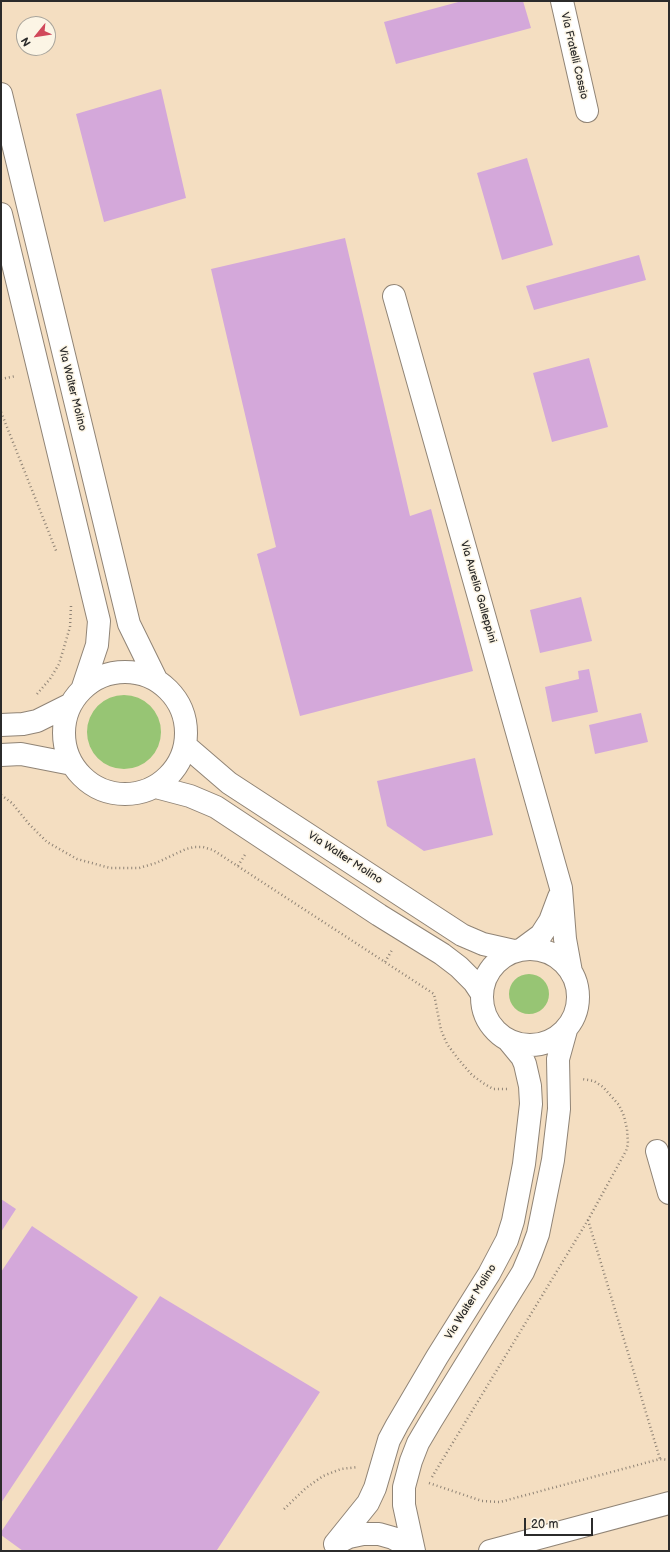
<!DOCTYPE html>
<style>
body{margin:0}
#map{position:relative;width:670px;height:1552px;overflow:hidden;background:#f4dec1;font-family:"Balsamiq Sans",sans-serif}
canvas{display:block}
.frame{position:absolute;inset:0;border:2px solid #2b2b2b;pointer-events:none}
.north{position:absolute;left:16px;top:16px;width:40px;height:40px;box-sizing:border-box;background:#fcf5e5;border:1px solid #a8a49b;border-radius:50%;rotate:240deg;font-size:11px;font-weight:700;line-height:16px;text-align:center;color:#2b2b2b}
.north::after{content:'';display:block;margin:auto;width:14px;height:18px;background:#d1495b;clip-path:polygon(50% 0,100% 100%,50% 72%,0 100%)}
.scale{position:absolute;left:524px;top:1518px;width:69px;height:18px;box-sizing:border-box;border:2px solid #2b2b2b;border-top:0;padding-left:5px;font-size:12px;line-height:14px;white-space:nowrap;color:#2b2b2b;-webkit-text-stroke:3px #fcf5e5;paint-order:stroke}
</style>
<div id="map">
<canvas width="670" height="1552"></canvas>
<div class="frame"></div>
<div class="north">N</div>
<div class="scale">20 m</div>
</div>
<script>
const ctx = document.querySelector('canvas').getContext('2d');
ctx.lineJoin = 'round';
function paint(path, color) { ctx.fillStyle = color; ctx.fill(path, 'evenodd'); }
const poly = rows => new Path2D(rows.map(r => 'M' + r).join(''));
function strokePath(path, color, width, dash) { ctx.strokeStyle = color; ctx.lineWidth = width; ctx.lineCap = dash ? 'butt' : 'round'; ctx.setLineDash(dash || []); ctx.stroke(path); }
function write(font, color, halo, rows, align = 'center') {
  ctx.font = font + ' "Balsamiq Sans",sans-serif'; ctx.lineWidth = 3; ctx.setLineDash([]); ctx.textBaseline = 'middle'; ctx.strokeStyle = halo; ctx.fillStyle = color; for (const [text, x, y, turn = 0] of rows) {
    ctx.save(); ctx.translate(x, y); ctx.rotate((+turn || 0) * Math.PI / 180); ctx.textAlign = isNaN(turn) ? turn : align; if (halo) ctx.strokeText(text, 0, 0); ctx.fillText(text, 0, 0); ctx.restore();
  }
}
paint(poly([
 '87 732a37 37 0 1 1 74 0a37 37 0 1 1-74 0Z',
 '509 994a20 20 0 1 1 40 0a20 20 0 1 1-40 0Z'
]), '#97c574');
paint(poly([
 [462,1,523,1,531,28,396,64,384,22],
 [161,89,186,198,104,222,76,114],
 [527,158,553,245,502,260,477,173],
 [345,238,410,516,431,509,473,671,300,716,257,554,276,547,211,269],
 [639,255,646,280,534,310,526,286],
 [589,358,608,427,552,442,533,373],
 [581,597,592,641,540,653,530,610],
 [589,669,598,712,552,722,545,687,579,679,578,671],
 [641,713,648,742,595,754,589,725],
 [475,758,493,835,424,851,387,826,377,781],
 [1,1199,16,1209,1,1232],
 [32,1226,138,1297,1,1503,1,1272],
 [160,1296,320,1392,217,1550,23,1551,1,1535,1,1532]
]), '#d4a8da');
const minor = poly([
 [562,1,587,111],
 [1,94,129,624,156,679],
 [1,214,99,621,97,645,83,687],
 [394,296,561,888,565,939,571,972],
 '64 733a61 61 0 1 1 122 0a61 61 0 1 1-122 0Z',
 [1,725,23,724,37,721,71,704],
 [186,746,229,783,462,935,483,944,514,951],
 [1,755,21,754,72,764],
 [156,787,190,796,216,807,379,915,442,954,459,967,474,982,482,994],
 '482 997a48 48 0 1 1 96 0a48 48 0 1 1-96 0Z',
 [522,949,541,935,550,921,559,897],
 [657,1151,669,1193],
 [335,1544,368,1503,375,1488,389,1440,397,1425,437,1357,489,1274,507,1240,513,1221,524,1164,531,1104,530,1086,525,1064,522,1057,508,1040],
 [335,1544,349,1537,363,1534,379,1534,393,1538,406,1545,413,1551],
 [414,1551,404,1505,404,1487,411,1461,418,1443,431,1421,523,1272,531,1253,538,1234,553,1160,559,1109,558,1059,566,1030],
 [490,1551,669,1503]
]);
strokePath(minor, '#908476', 24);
strokePath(poly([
 [1,379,16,376],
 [1,412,57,553],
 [37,694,50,679,59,664,70,627,71,606],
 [1,795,12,803,29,824,47,842,77,859,110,868,139,868,156,863,186,849,194,847,203,847,213,850,434,994,441,1030,447,1044,459,1060,472,1075,483,1083,493,1089,507,1089],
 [238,866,246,853],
 [385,962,392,950],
 [588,1220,660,1459],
 [432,1477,588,1220,626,1151,628,1144,627,1129,624,1116,619,1105,603,1087,594,1081,582,1079],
 [429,1483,482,1501,500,1502,660,1459,669,1460],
 [284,1509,306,1488,323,1476,341,1469,358,1467]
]), '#908476', 2.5, [1, 3]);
strokePath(minor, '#fff', 22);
write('11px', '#2b2b2b', '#fcf5e5', [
 ["Via Fratelli Cossio",574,56,77],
 ["Via Walter Molino",72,389,76],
 ["Via Aurelio Galleppini",478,592,74],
 ["Via Walter Molino",345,858,33],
 ["Via Walter Molino",471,1302,-58]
]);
</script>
